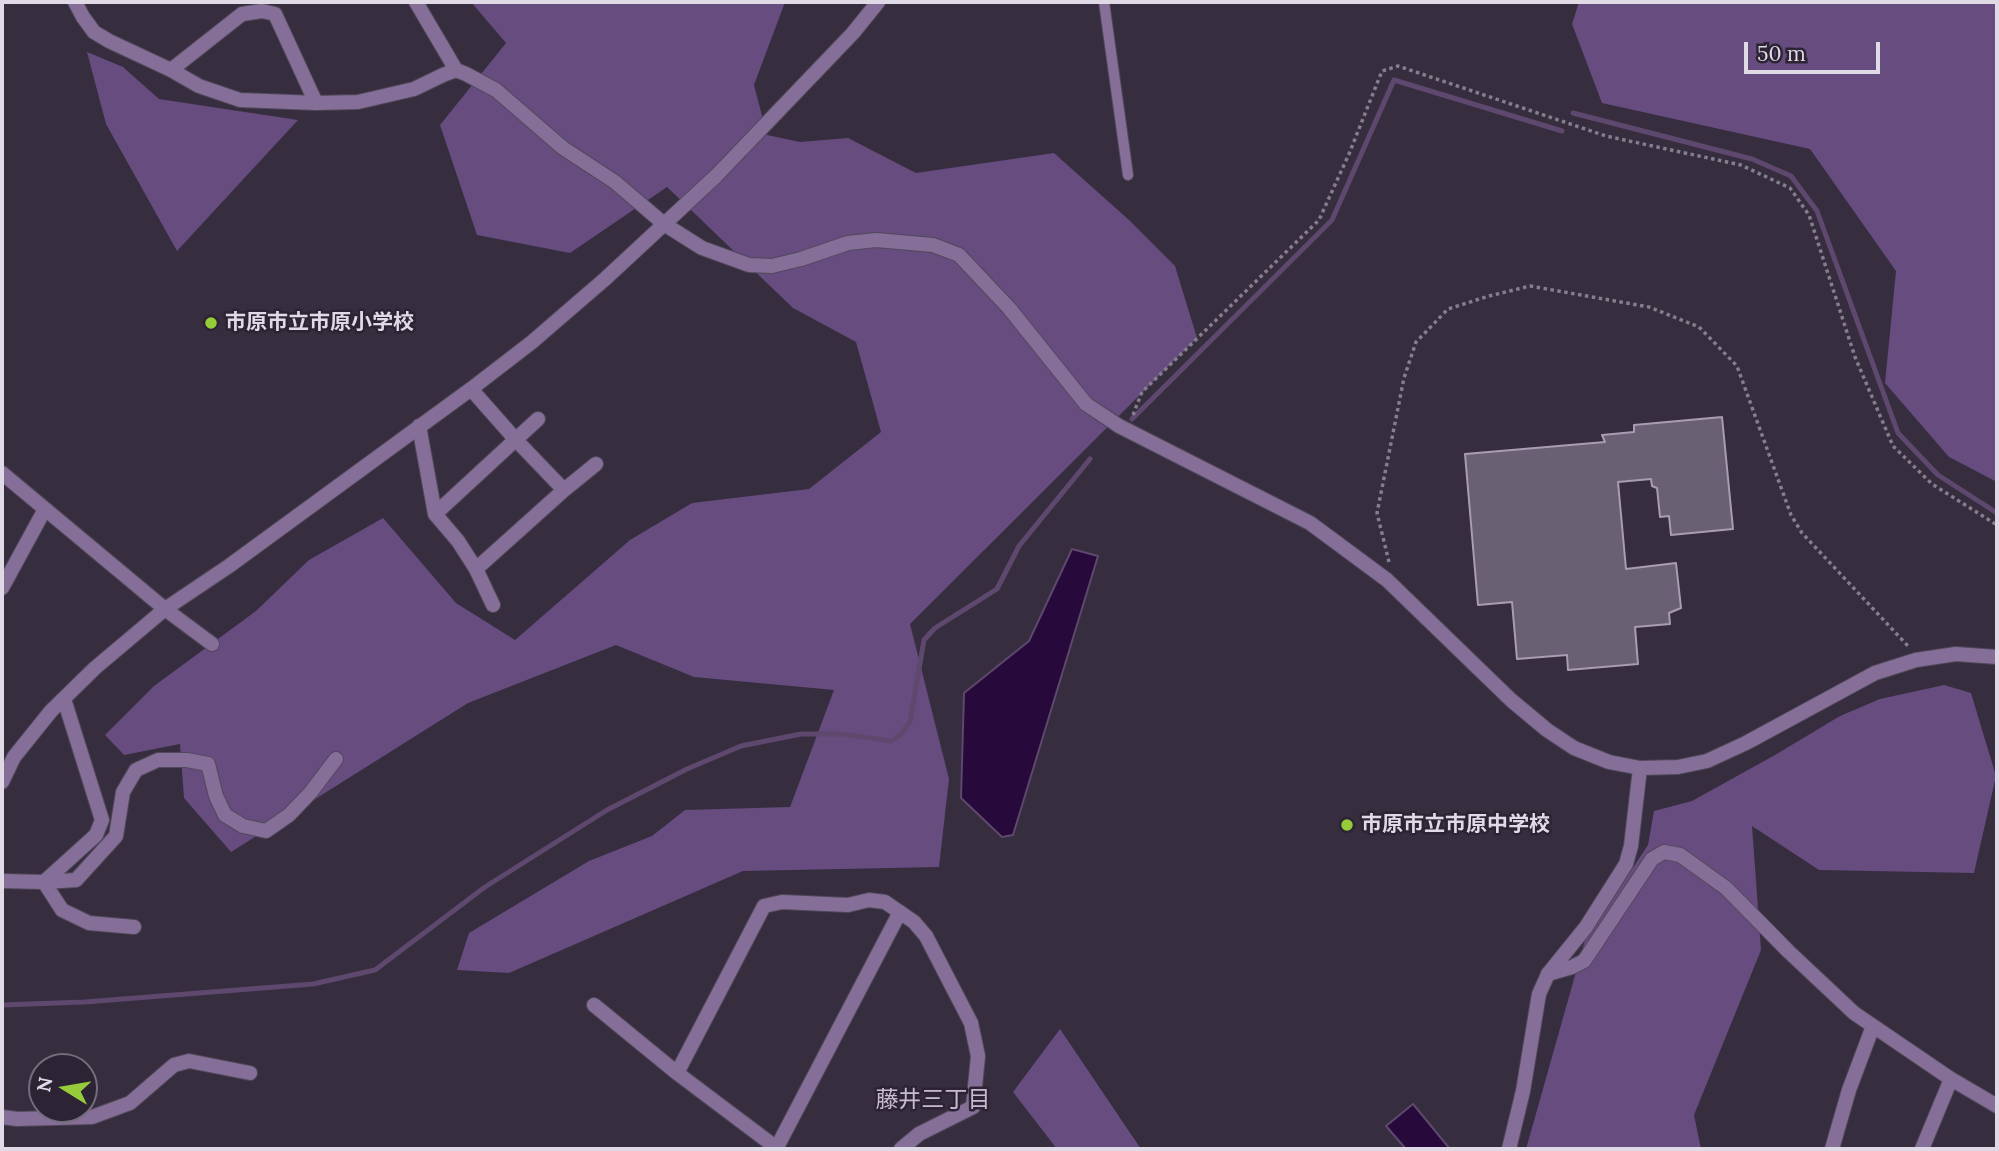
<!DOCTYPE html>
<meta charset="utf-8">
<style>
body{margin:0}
#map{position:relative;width:1999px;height:1151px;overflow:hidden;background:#362d3f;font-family:Lora,serif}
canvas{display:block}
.frame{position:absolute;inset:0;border:4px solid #dfdae5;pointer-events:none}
.north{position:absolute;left:28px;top:1053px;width:70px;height:70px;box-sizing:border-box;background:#2c2434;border:2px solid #746d7b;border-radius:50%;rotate:281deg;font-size:19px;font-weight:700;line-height:28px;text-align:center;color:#dfdae5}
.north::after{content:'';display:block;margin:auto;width:24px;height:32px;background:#96cc3a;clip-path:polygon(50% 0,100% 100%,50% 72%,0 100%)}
.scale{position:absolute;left:1744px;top:42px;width:136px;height:32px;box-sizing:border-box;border:4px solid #dfdae5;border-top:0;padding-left:9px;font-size:21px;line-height:24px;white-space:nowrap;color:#dfdae5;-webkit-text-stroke:5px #2c2434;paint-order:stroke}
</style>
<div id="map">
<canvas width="1999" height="1151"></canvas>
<div class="frame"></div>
<div class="north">N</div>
<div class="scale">50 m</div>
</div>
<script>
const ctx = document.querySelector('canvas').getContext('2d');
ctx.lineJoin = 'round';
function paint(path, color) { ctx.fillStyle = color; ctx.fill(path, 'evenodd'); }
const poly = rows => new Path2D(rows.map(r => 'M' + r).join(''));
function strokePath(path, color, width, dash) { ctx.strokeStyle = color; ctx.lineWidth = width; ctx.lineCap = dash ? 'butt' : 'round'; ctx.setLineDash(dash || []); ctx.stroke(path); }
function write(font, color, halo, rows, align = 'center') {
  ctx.font = font + ' Lora,"Noto Sans JP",serif'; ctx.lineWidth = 5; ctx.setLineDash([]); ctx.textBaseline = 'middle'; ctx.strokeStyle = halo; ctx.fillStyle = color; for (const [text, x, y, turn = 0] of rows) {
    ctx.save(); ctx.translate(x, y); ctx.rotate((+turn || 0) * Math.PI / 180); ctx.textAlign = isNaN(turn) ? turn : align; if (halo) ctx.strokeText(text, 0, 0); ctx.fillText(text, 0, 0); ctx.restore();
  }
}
paint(poly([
 [471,2,785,2,754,85,767,135,800,142,848,138,916,173,1054,153,1129,220,1175,266,1197,338,910,624,949,779,939,867,743,871,509,973,457,970,469,933,589,861,652,836,685,810,790,807,834,690,694,677,616,645,468,703,231,852,184,798,180,744,124,755,105,735,154,686,256,611,309,560,383,518,456,603,515,640,630,540,692,503,809,489,881,432,856,342,793,308,667,187,570,253,477,235,440,125,506,43],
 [1579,2,1997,2,1997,482,1949,457,1885,383,1896,271,1810,149,1602,103,1572,24],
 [87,52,123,67,159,99,298,120,177,251,106,124],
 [1944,685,1971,693,1996,776,1974,873,1819,870,1752,826,1761,950,1694,1115,1701,1149,1526,1149,1585,940,1648,845,1654,811,1692,801,1775,755,1840,716,1880,699],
 [1060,1029,1141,1149,1057,1149,1013,1092]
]), '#674c7f');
const water = poly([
 [1072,549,1098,556,1013,835,1002,837,961,798,964,693,1029,641,1072,549],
 [1413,1104,1450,1149,1406,1149,1386,1126,1413,1104]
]);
paint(water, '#270a3b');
strokePath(water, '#5e486e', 2);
strokePath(poly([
 [1573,113,1752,159,1791,176,1817,211,1898,433,1938,475,1997,513],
 [1132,419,1332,220,1394,80,1562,131],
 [2,1005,85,1002,313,984,375,970,485,887,607,810,687,769,741,746,801,734,842,734,891,741,900,735,910,722,924,640,935,628,997,589,1019,546,1090,459]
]), '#5e486e', 5);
const building = poly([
 [1722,417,1733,529,1671,535,1669,516,1660,517,1657,488,1652,486,1651,479,1618,482,1626,569,1676,563,1681,608,1669,613,1670,624,1635,627,1638,664,1568,670,1567,655,1517,659,1512,602,1478,605,1465,454,1605,442,1602,435,1634,432,1634,425,1722,417]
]);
paint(building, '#696073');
strokePath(building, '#a89db2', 2);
const service = poly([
 [1104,2,1128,175]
]);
const minor = poly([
 [75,2,83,17,94,32,109,41,171,70,199,86,240,100,316,103,358,102,414,89,443,75,456,70,466,74,496,90,563,148,615,182,664,224,702,248,749,265,772,266,801,259,848,243,876,240,933,245,959,255,1009,308,1086,404],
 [416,2,456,70],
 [171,70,242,14,262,11,275,14,316,103],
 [471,389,516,440,564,490],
 [419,426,435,514,458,541,476,569,493,605],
 [2,473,165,609,212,644],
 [435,514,538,419],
 [476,569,564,490,596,464],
 [2,588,45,509],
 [2,782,14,757,51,711,95,668,165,609,229,566,471,389,532,342,605,279,716,176,853,33,878,2],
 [2,881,44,882,96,835,102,820,64,699],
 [134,927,89,923,62,910,44,882,76,880,116,836,123,792,136,770,158,760,187,760,208,764,216,796,225,815,243,826,266,831,289,815,311,792,336,759],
 [1548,974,1572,967,1584,961,1652,859,1664,852,1680,855,1726,888,1788,951,1854,1013,1951,1079,1997,1106],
 [594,1005,677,1073,778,1149],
 [677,1073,764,906,782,902,848,905,869,900,885,902,914,922,926,936,971,1023,978,1056,973,1107,919,1134,901,1149],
 [2,1117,17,1119,92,1117,130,1103,174,1065,189,1061,250,1073],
 [776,1149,900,912],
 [1832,1149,1849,1090,1873,1026],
 [1922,1149,1951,1079]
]);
const tertiary = poly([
 [1086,404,1119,426,1310,523,1387,580,1511,700,1547,730,1574,748,1609,762,1640,768,1678,767,1707,761,1746,743,1875,673,1916,660,1956,654,1997,657],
 [1509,1149,1523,1091,1539,994,1548,974,1586,927,1626,864,1631,846,1640,768]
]);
strokePath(service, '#51495a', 12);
strokePath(minor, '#51495a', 16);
strokePath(tertiary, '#51495a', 16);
strokePath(poly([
 [1133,415,1142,392,1319,220,1349,154,1382,71,1398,66,1606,136,1741,165,1790,188,1809,215,1855,357,1893,446,1932,484,1997,525],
 [1389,562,1377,513,1404,378,1416,342,1448,309,1489,296,1530,286,1649,307,1699,327,1737,366,1791,515,1802,533,1908,646]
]), '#857e8d', 3.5, [3.5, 3.5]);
strokePath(service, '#856f99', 10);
strokePath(minor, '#856f99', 14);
strokePath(tertiary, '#856f99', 14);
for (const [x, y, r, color] of [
 [211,323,7,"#96cc3a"],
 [1347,825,7,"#96cc3a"]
]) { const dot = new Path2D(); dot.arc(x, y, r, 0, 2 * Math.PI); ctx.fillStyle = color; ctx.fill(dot); strokePath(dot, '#2c2434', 2.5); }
write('bold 21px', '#dfdae5', '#2c2434', [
 ["市原市立市原小学校",225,323],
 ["市原市立市原中学校",1361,825]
], 'left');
write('23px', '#c6bbd0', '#2c2434', [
 ["藤井三丁目",933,1100]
]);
</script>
